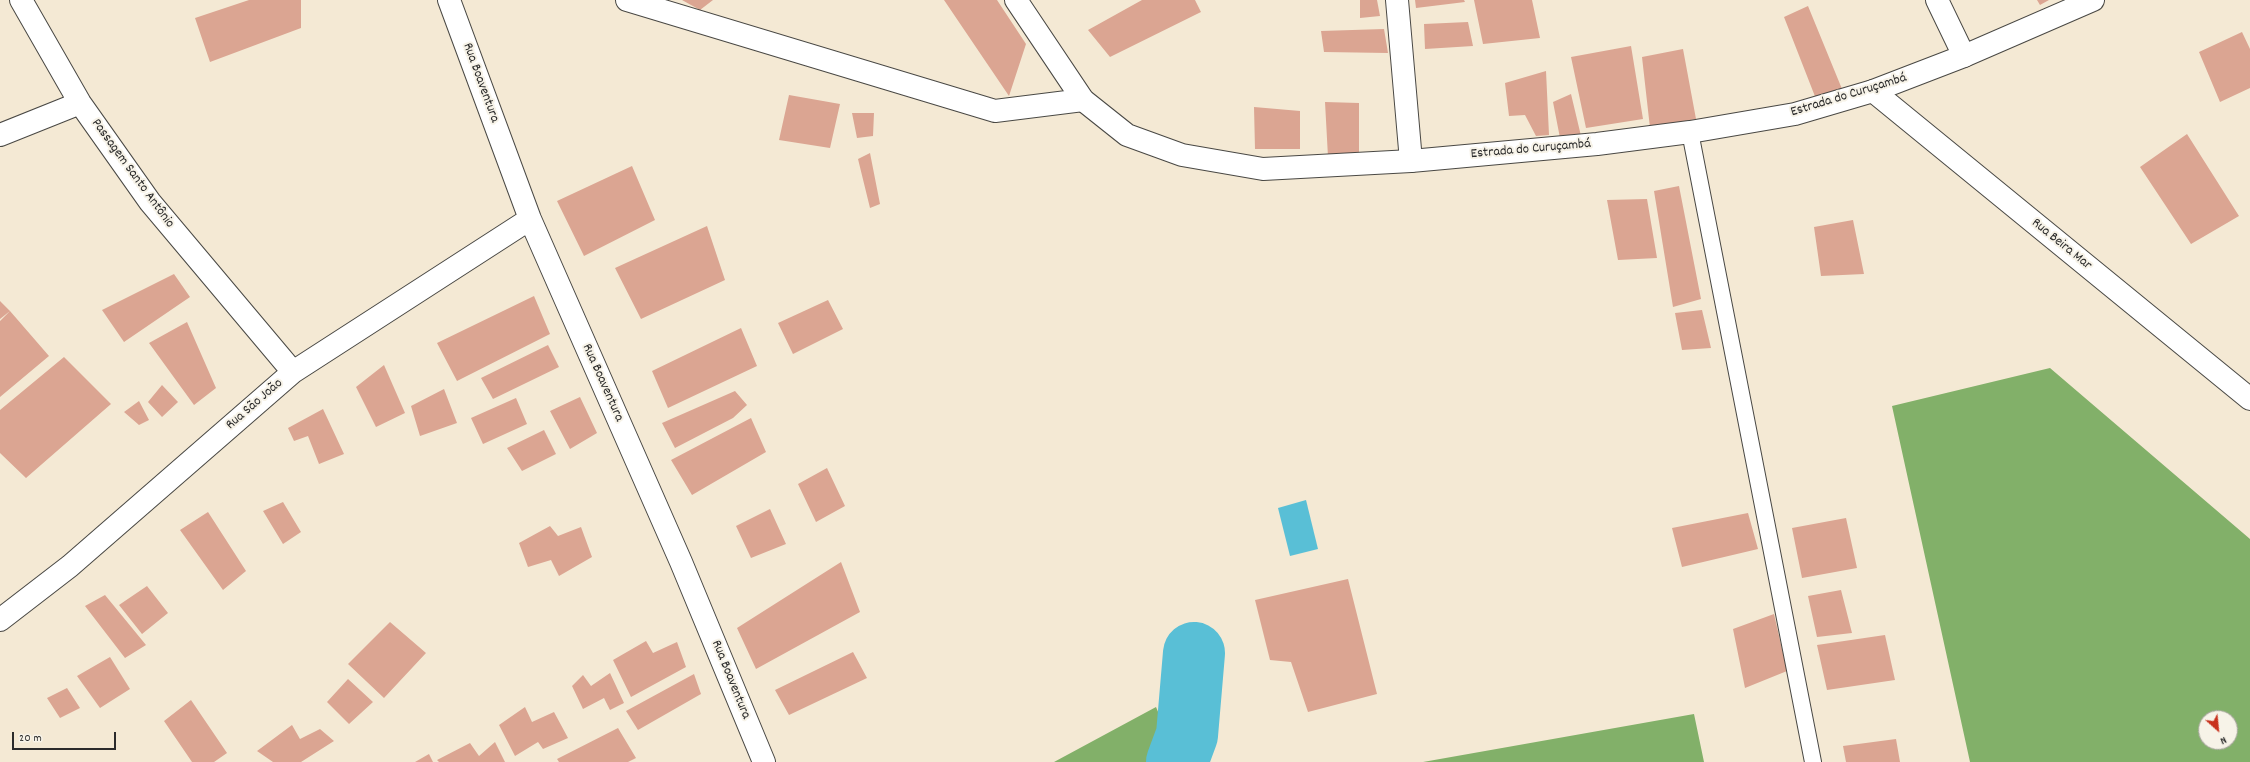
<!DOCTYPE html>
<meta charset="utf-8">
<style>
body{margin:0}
#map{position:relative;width:2250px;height:762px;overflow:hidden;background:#f4e9d4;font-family:Dekko,sans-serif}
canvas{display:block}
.north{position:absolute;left:2198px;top:710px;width:40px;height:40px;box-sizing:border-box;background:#f7f3e8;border:1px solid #a5a39c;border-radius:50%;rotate:153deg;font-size:11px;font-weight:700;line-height:16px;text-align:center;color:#2b2b2b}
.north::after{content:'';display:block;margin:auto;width:14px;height:18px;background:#c8321e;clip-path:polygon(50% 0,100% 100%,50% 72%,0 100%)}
.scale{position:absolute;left:12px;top:732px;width:104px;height:18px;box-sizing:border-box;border:2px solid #2b2b2b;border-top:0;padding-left:5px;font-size:12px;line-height:14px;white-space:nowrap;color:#2b2b2b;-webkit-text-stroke:3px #f7f3e8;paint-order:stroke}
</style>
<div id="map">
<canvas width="2250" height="762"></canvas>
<div class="north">N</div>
<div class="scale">20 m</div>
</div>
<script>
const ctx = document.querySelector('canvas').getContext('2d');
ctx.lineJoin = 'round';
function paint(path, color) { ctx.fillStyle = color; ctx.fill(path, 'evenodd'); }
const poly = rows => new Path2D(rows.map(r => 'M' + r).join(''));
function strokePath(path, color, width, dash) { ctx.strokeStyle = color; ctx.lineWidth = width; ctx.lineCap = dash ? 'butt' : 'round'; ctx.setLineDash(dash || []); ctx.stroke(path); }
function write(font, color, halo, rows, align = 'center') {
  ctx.font = font + ' Dekko,sans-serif'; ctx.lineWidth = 4; ctx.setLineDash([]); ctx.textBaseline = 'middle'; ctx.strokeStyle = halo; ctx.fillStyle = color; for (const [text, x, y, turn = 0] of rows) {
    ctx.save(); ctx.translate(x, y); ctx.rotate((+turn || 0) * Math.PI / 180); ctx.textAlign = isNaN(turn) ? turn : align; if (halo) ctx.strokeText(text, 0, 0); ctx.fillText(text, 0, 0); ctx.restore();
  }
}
paint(poly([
 [2050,368,2250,539,2250,762,1970,762,1892,406],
 [2206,718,2230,718,2230,742,2206,742],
 [1156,707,1179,762,1054,762],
 [1694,714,1704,762,1423,762]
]), '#82b069');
paint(poly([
 [1306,500,1318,549,1290,556,1278,508]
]), '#59bfd6');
strokePath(poly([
 [1177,762,1187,735,1194,653]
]), '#59bfd6', 62);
paint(poly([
 [249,0,301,0,301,28,210,62,195,18],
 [682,0,713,0,700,10],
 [944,0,997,0,1026,44,1009,96],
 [1142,0,1195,0,1201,12,1110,57,1088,30],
 [1360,0,1377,0,1380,16,1360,18],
 [1415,0,1464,0,1465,2,1416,8],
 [1474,0,1532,0,1540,38,1483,44],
 [2037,0,2049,0,2040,5],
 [1808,6,1842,89,1816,99,1784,17],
 [1468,22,1473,46,1425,49,1424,24],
 [1384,29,1388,53,1324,52,1321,31],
 [2242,32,2250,49,2250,88,2220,102,2199,52],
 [1631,46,1643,119,1586,128,1571,57],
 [1683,49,1696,119,1650,128,1642,57],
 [1546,71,1549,135,1536,136,1525,115,1509,116,1505,83],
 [1571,94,1581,136,1560,138,1553,102],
 [789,95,840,104,830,148,779,140],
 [1325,102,1359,103,1359,153,1328,157],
 [1254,107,1300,111,1300,149,1255,149],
 [852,113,874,113,873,136,857,138],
 [2187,134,2239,216,2191,244,2140,167],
 [870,153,880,204,870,208,858,159],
 [632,166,655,220,584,256,557,201],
 [1679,186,1701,299,1673,307,1654,191],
 [1647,199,1657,258,1618,260,1607,200],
 [1853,220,1864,274,1821,276,1814,227],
 [707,226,725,280,641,319,615,268],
 [174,274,190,297,124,342,102,310],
 [534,296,550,334,457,381,437,343],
 [828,300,843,329,793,354,778,323],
 [0,301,10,311,49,356,0,397,0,321,10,311,0,319],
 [1702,310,1711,348,1682,350,1675,313],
 [187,322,216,388,194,405,149,343],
 [741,328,757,366,668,408,652,371],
 [548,345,559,367,493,399,481,378],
 [64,357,111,404,26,478,0,453,0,410],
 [384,365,405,413,376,427,356,387],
 [162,385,178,402,162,417,148,402],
 [444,389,457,423,420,436,411,406],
 [735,391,747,405,733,418,675,448,662,423],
 [580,397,597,433,570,449,550,411],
 [516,398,527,424,483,444,471,418],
 [139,401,149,420,139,425,124,412],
 [323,409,344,454,319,464,308,436,294,441,288,428],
 [751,418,766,452,692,495,671,460],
 [544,430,556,454,522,471,507,448],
 [827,468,845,506,816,522,798,484],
 [283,502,301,532,283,544,263,511],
 [770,509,786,544,751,558,736,526],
 [208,512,246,571,223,590,180,530],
 [1748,513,1758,549,1682,567,1672,528],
 [1846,518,1857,568,1802,578,1792,528],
 [550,526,558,536,581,527,592,557,559,576,551,560,528,567,519,543],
 [841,562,860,612,756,669,737,628],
 [1348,579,1377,694,1308,712,1291,662,1270,660,1255,600],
 [147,586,168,613,142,634,119,605],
 [1841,590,1852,633,1817,637,1808,596],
 [105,595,146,645,125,658,85,606],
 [1774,614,1787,671,1745,688,1733,629],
 [390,622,426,653,384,698,348,664],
 [1885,635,1895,680,1827,690,1817,645],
 [646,641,653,653,677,642,686,667,631,697,613,660],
 [853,652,867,678,789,715,775,690],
 [110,657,130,689,100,708,77,676],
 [610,673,624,703,610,710,604,698,583,709,572,686,583,675,591,686],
 [694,674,701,694,638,730,626,711],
 [348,679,373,702,349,724,327,702],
 [67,688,80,708,60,718,47,698],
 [191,700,227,753,214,762,192,762,164,721],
 [525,707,532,722,554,712,568,738,543,749,538,742,515,756,499,725],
 [292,725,300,739,320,729,334,741,301,762,273,762,257,751],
 [618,728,636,758,628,762,559,762,557,759],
 [1896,739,1900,762,1846,762,1843,746],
 [495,742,505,762,439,762,437,760,470,743,479,756],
 [429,754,433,762,415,762]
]), '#dba592');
const service = poly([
 [1690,132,1813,762]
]);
const minor = poly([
 [21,0,80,103,150,202,293,372],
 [449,0,530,219,681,562,764,762],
 [627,0,995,111,1083,100],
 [1397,0,1411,161],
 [1937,0,1964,56],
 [1873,91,2250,399],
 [0,135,80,103],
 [0,620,70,566,293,372,530,219]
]);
const tertiary = poly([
 [1016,0,1083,100,1127,135,1182,155,1263,169,1411,161,1597,144,1690,132,1795,114,1873,91,1964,56,2093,0]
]);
strokePath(service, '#494844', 18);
strokePath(minor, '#494844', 24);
strokePath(tertiary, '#494844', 24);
strokePath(service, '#fff', 16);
strokePath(minor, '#fff', 22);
strokePath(tertiary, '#fff', 22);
write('14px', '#2b2b2b', '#f7f3e8', [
 ["Rua Boaventura",480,83,70],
 ["Estrada do Curuçambá",1849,96,-17],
 ["Estrada do Curuçambá",1531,150,-5],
 ["Passagem Santo Antônio",132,174,54],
 ["Rua Beira Mar",2061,245,39],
 ["Rua Boaventura",602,383,66],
 ["Rua São João",255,405,-41],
 ["Rua Boaventura",730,680,68]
]);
</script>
